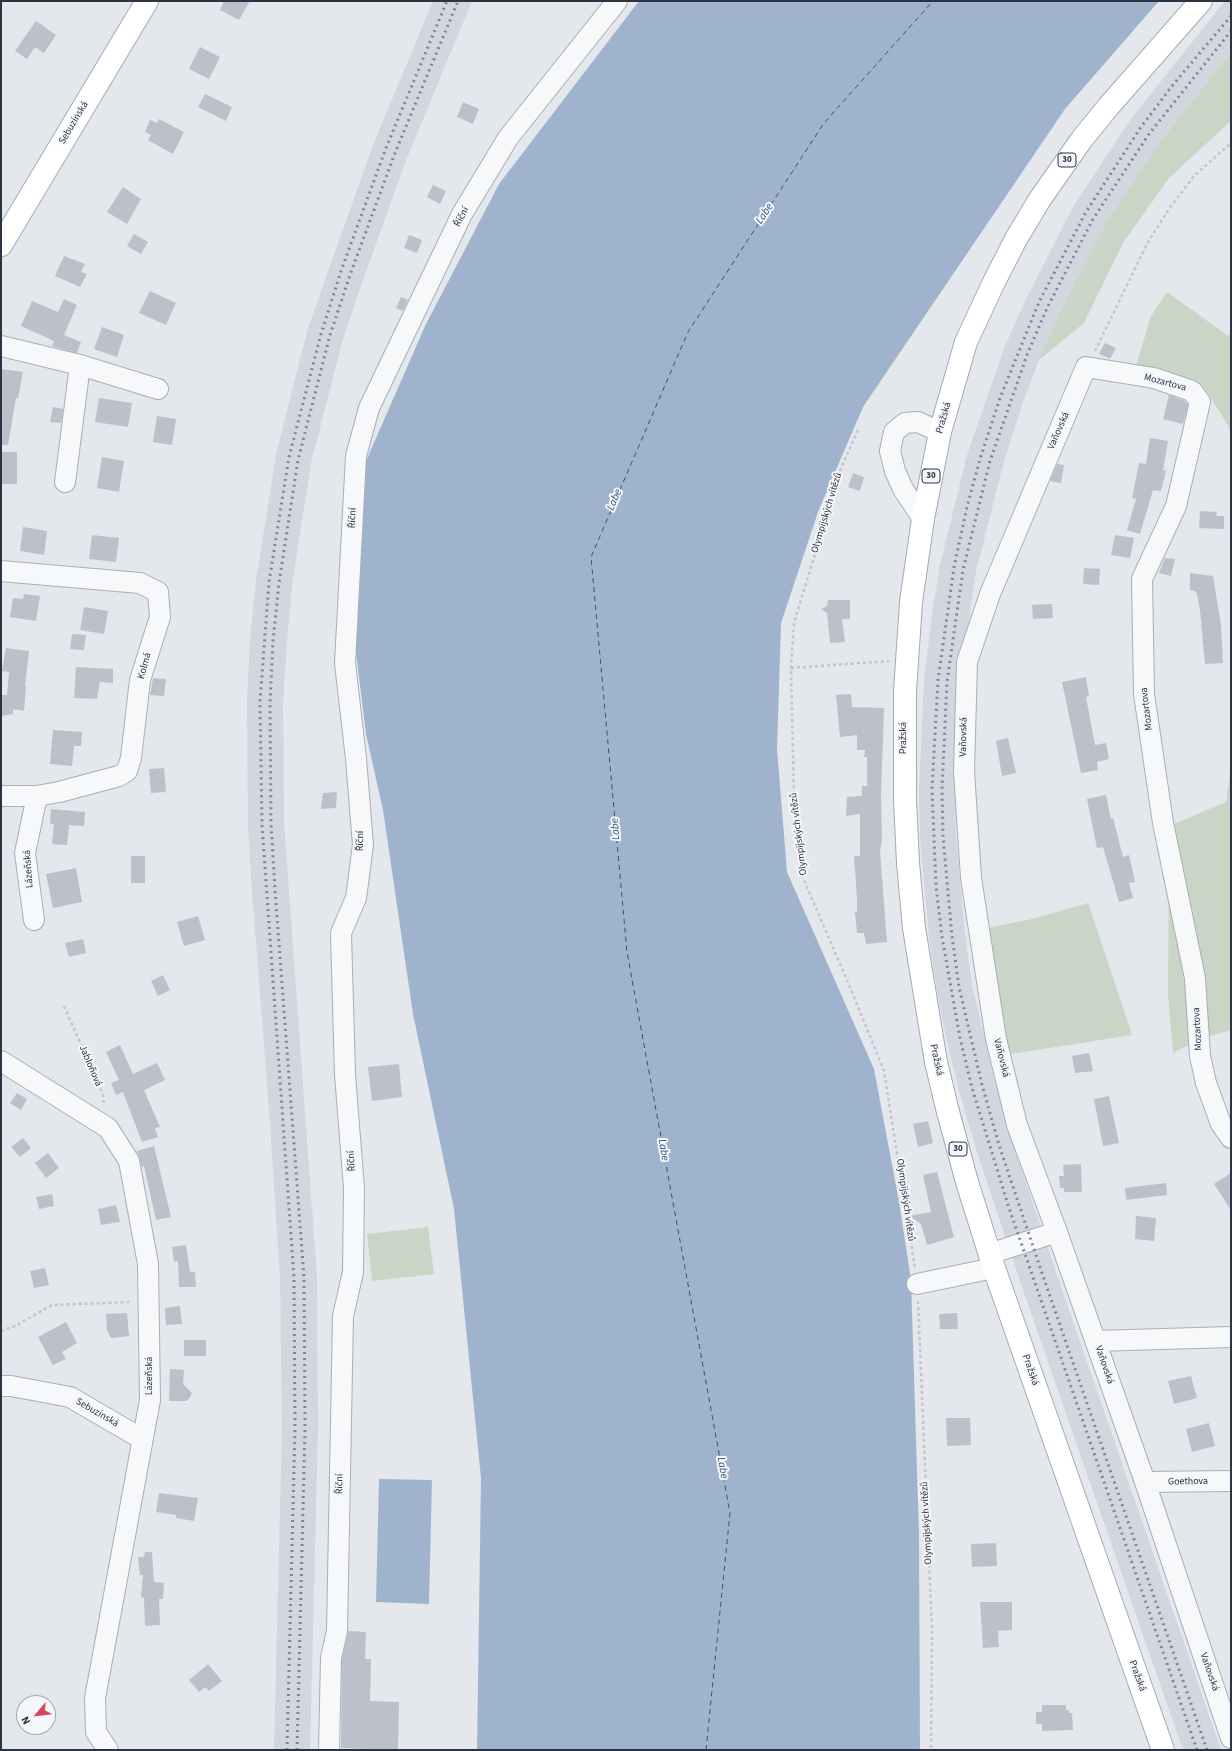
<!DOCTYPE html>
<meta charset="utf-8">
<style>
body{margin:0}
#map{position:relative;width:1232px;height:1751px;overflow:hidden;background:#e4e7ec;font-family:"Source Sans 3",sans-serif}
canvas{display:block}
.frame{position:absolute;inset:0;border:2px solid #2b3445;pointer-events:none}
.north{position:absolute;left:16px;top:1695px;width:40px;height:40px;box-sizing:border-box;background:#f4f6f9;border:1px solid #a4a8b1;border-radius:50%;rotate:242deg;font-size:11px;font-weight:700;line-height:16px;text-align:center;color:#2b3445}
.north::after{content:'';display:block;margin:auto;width:14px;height:18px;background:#d1495b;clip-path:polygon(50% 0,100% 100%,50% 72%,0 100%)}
</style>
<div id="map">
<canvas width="1232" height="1751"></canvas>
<div class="frame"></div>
<div class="north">N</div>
</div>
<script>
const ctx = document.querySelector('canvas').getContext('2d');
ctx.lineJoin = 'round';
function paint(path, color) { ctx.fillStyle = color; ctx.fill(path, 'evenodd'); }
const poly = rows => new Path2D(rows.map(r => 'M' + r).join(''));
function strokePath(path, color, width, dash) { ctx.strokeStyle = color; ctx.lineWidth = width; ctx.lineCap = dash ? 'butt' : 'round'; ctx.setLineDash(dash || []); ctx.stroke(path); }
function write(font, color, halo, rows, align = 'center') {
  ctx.font = font + ' "Source Sans 3",sans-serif'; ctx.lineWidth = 4; ctx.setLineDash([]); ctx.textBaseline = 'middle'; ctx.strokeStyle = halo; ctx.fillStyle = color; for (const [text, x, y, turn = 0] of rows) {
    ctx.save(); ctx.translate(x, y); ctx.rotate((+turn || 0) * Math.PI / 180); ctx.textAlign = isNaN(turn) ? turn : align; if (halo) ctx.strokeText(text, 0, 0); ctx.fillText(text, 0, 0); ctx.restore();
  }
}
paint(poly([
 [433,1,472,1,407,158,363,280,343,339,311,463,292,585,287,642,283,703,284,823,317,1277,318,1429,310,1750,274,1750,282,1429,280,1278,270,1123,252,891,248,824,247,702,250,639,256,580,276,455,308,328,373,145],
 [1225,1,1231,1,1231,52,1160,142,1104,226,1059,314,1039,360,1022,405,1003,465,976,572,960,683,955,789,956,836,965,934,972,985,995,1082,1012,1141,1056,1272,1221,1750,1183,1750,1021,1284,977,1152,959,1091,947,1041,937,991,929,938,920,837,919,789,924,680,931,622,940,565,967,455,1005,346,1026,299,1073,207,1130,120]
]), '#d2d6de');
paint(poly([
 [1231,52,1231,121,1169,178,1123,243,1084,323,1039,360,1059,314,1104,226,1160,142],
 [1167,292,1228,336,1231,332,1231,437,1229,427,1207,392,1136,366,1151,316],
 [1231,767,1231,1030,1203,1038,1173,1053,1168,996,1169,826,1226,802],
 [1088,903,1132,1035,1005,1055,982,929,1032,919],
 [428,1227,434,1274,372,1281,367,1234]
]), '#c9d6c5');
paint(poly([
 [639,1,1159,1,1065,109,863,407,818,512,781,623,777,749,787,872,874,1069,899,1202,911,1280,919,1535,920,1750,477,1750,481,1478,454,1209,413,1014,383,810,366,734,353,628,366,461,426,324,499,184],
 [379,1479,432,1480,429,1604,376,1602]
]), '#9fb4cc');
strokePath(poly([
 [706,1750,730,1513,627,952,591,557,688,332,824,123,933,1]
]), '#34527a', 1, [5, 4]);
paint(poly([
 [224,1,250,1,239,20,220,10],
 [36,21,56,35,44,53,35,47,27,59,15,51],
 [200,47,220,57,209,79,189,69],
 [205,94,232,107,226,121,198,107],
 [463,102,479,109,473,124,457,117],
 [159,119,184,132,173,154,148,140,151,135,145,132,150,120,157,123],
 [433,185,446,191,440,204,427,197],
 [123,187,141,199,127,224,107,212],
 [134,234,148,242,141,254,127,246],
 [409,235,422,240,417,253,404,248],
 [64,256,85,264,81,272,87,274,80,287,55,276],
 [150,291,176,303,166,325,139,313],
 [401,297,408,300,403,311,396,308],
 [64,299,77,305,64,335,81,342,77,353,52,346,54,341,21,326,32,301,58,312],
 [102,327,124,335,117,357,94,349],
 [1105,343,1116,348,1110,359,1099,354],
 [1,369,23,372,18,398,16,398,8,445,1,445],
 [1169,395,1185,401,1188,405,1183,424,1163,419],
 [99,398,132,403,128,427,95,422],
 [53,407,63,409,61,423,50,422],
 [157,416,176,419,172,445,153,442],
 [1150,438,1168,441,1163,470,1166,471,1161,491,1153,490,1140,534,1127,530,1136,499,1132,498,1139,463,1146,464],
 [1,452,17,452,17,484,1,484],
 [102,457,124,461,119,492,97,488],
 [1057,464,1064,465,1061,483,1050,481],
 [853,473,864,477,860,491,848,487],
 [1200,511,1217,512,1216,516,1224,516,1224,529,1199,528],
 [23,527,47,531,44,555,20,551],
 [92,535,119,538,116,562,89,559],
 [1115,535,1134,538,1130,558,1111,555],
 [1165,558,1175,559,1171,576,1159,573],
 [1084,568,1100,569,1099,585,1083,584],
 [1190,573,1213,576,1221,625,1223,663,1205,664,1200,610,1197,594,1195,591,1190,590],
 [24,594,40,596,36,621,10,617,13,598,23,599],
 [828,600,850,600,850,619,842,619,845,642,830,643,827,613,821,609,827,606],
 [1052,604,1053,618,1033,619,1032,605],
 [84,607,108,611,104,634,80,630],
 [72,634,86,635,84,650,70,649],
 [6,648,29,651,25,686,26,686,24,711,13,709,13,714,1,716,1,695,7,695,9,672,2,671],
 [76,667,113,669,113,683,100,682,97,699,74,698],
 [1086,677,1089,696,1086,697,1095,745,1106,743,1109,759,1097,762,1098,770,1081,773,1062,682],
 [153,678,166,679,164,696,150,695],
 [851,694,852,707,884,708,881,795,882,839,880,852,887,942,866,944,864,933,857,933,855,912,857,912,857,898,854,856,860,856,860,814,846,816,847,797,862,796,862,786,867,786,867,757,864,757,865,750,857,750,857,735,840,737,836,695],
 [53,730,82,732,81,746,74,746,72,766,50,764],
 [1008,738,1016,773,1002,776,996,741],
 [164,768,166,792,151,793,149,769],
 [337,792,336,808,321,809,323,793],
 [1106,795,1111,819,1113,818,1123,857,1129,855,1135,882,1129,883,1133,898,1119,902,1103,847,1097,848,1087,799],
 [51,809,85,812,84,826,69,825,67,845,52,844,54,824,50,824],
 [131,856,145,856,145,883,131,883],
 [76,868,82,902,53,908,46,874],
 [198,916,205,940,184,946,177,922],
 [83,939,86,953,69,957,65,943],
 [163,975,170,990,158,996,151,981],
 [120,1045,133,1074,157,1063,165,1080,144,1090,160,1127,155,1128,158,1137,142,1142,123,1092,116,1095,111,1083,119,1080,106,1052],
 [1089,1053,1093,1071,1075,1073,1072,1056],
 [399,1064,402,1097,372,1101,368,1067],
 [17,1093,27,1099,21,1110,10,1103],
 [1109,1096,1119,1143,1103,1146,1094,1099],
 [928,1121,933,1143,918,1147,913,1124],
 [23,1138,31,1148,20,1157,11,1147],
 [154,1146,171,1217,156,1220,144,1166,142,1167,137,1151],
 [48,1153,59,1168,46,1178,35,1163],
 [1081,1164,1082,1192,1064,1192,1064,1188,1060,1188,1059,1176,1064,1176,1063,1165],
 [937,1172,954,1237,927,1245,921,1224,909,1216,931,1212,923,1175],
 [1231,1173,1231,1210,1214,1184],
 [1166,1183,1167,1195,1126,1200,1125,1188],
 [52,1194,54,1206,39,1209,36,1197],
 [116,1205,120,1222,101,1225,98,1209],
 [1136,1216,1156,1218,1154,1241,1135,1239],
 [186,1245,190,1272,195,1272,196,1287,179,1287,178,1261,174,1262,172,1247],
 [45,1268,49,1285,34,1288,30,1271],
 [180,1306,182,1324,166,1325,165,1308],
 [127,1313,129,1336,111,1338,107,1330,106,1314],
 [957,1313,958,1329,940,1329,939,1314],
 [66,1322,77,1343,62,1352,66,1359,53,1365,38,1337],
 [184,1340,206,1340,206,1356,184,1356],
 [170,1369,184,1370,183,1384,192,1393,189,1399,186,1401,169,1401],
 [1191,1376,1197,1398,1174,1404,1168,1381],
 [946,1418,970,1418,971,1445,947,1446],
 [1209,1423,1215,1446,1192,1452,1186,1429],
 [159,1493,198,1498,194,1521,176,1518,176,1515,156,1512],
 [996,1543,997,1566,972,1567,971,1544],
 [145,1552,152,1552,154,1582,164,1583,163,1599,159,1599,160,1625,145,1626,144,1598,141,1597,143,1575,140,1575,138,1557,144,1557],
 [980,1602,1012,1602,1012,1630,998,1631,999,1647,983,1648],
 [348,1631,366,1632,365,1659,371,1659,370,1701,399,1702,398,1750,341,1748,342,1659],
 [208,1664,222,1681,209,1691,205,1687,199,1692,189,1680],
 [1042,1705,1066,1705,1066,1710,1069,1710,1069,1713,1072,1713,1073,1730,1042,1731,1042,1724,1036,1724,1036,1712,1042,1712]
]), '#bbc0ca');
const minor = poly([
 [1,346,80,365,158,389],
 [65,482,80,365],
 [923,519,903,489,895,471,890,451,894,432,905,423,918,422,940,432],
 [1,571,140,583,158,592,160,617,140,680,131,758,127,771,119,776,59,792,37,796,1,796],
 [34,920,25,853,37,796],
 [1,1061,108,1128,129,1161,148,1264,150,1400,95,1698,96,1732,108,1750],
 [1231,1138,1221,1124,1206,1083,1200,1056,1195,978,1163,823,1144,694,1142,579,1176,506,1200,402,1192,391,1154,378,1086,367,990,594,967,662,964,771,971,878,996,1039,1017,1125,1057,1232,1145,1482,1231,1738],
 [989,1254,1057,1232],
 [917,1284,994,1268],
 [1095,1341,1231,1337],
 [1,1386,11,1386,70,1397,142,1439],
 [1145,1482,1231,1481],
 [329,1750,331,1658,337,1631,343,1316,353,1272,354,1188,345,1075,341,933,356,898,363,845,356,759,345,663,356,456,369,408,462,214,508,138,617,1]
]);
const major = poly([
 [1,245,147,1],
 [1163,1750,994,1268,967,1182,947,1108,936,1062,914,928,908,863,905,800,905,691,911,602,923,519,940,432,966,342,994,282,1016,239,1040,199,1082,139,1108,107,1201,1]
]);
strokePath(minor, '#a9aeb7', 22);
strokePath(major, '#a3abb8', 24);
strokePath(poly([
 [1095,351,1148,242,1169,209,1194,176,1231,143],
 [858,430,841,468,794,623,791,668,794,800,803,878,850,987,884,1071,915,1268],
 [791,668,889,661],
 [64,1006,103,1095,104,1104],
 [918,1301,932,1630,931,1750],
 [1,1331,15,1326,52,1305,130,1302]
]), '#c2c5cb', 2.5, [3, 3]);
strokePath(minor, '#f7f8fa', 20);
strokePath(major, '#fff', 22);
strokePath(poly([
 [287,1750,295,1427,294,1278,262,825,260,702,269,582,289,457,321,334,341,271,386,148,447,1],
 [297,1750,305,1429,304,1278,275,890,271,823,270,703,273,641,279,583,298,460,330,335,350,275,395,153,458,1],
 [1197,1750,1009,1208,972,1088,960,1038,942,937,936,886,932,789,938,680,954,567,967,507,980,459,1000,398,1039,302,1086,212,1141,127,1172,86,1231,16],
 [1207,1750,1043,1276,999,1145,982,1085,959,987,952,936,943,836,942,789,947,682,963,570,990,461,1027,355,1047,308,1093,219,1149,134,1231,31]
]), '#7d8696', 3, [2, 4]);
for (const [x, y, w] of [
 [1067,160,18],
 [931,476,18],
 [958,1149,18]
]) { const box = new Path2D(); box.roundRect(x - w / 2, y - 7, w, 14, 3); ctx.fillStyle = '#f4f6f9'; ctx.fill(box); strokePath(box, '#2b3445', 1); }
write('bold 9px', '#2b3445', null, [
 ["30",1067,160],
 ["30",931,476],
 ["30",958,1149]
]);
write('10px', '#2b3445', '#f4f6f9', [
 ["Sebuzínská",74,123,-59],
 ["Říční",462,217,-62],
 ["Mozartova",1165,383,15],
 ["Pražská",944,418,-74],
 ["Vaňovská",1059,431,-66],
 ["Olympijských vítězů",827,513,-73],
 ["Říční",353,518,-87],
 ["Kolmá",145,666,-75],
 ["Mozartova",1147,709,-97],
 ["Vaňovská",964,737,-89],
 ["Pražská",904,738,-90],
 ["Olympijských vítězů",799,834,-97],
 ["Říční",361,841,-90],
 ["Lázeňská",29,869,-94],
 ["Mozartova",1198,1029,-93],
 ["Vaňovská",1001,1058,76],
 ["Pražská",936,1060,78],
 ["Jabloňová",90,1066,67],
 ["Říční",352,1161,-94],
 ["Olympijských vítězů",905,1200,82],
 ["Vaňovská",1104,1365,71],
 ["Pražská",1030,1370,71],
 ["Lázeňská",150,1376,-90],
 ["Sebuzínská",97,1413,30],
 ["Goethova",1188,1482,-1],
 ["Říční",340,1484,-89],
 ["Olympijských vítězů",927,1523,-93],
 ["Vaňovská",1209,1672,71],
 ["Pražská",1137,1676,70]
]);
write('italic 11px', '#34527a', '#f4f6f9', [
 ["Labe",765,214,-57],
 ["Labe",615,500,-67],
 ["Labe",616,829,-95],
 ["Labe",663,1150,80],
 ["Labe",722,1468,80]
]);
</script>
